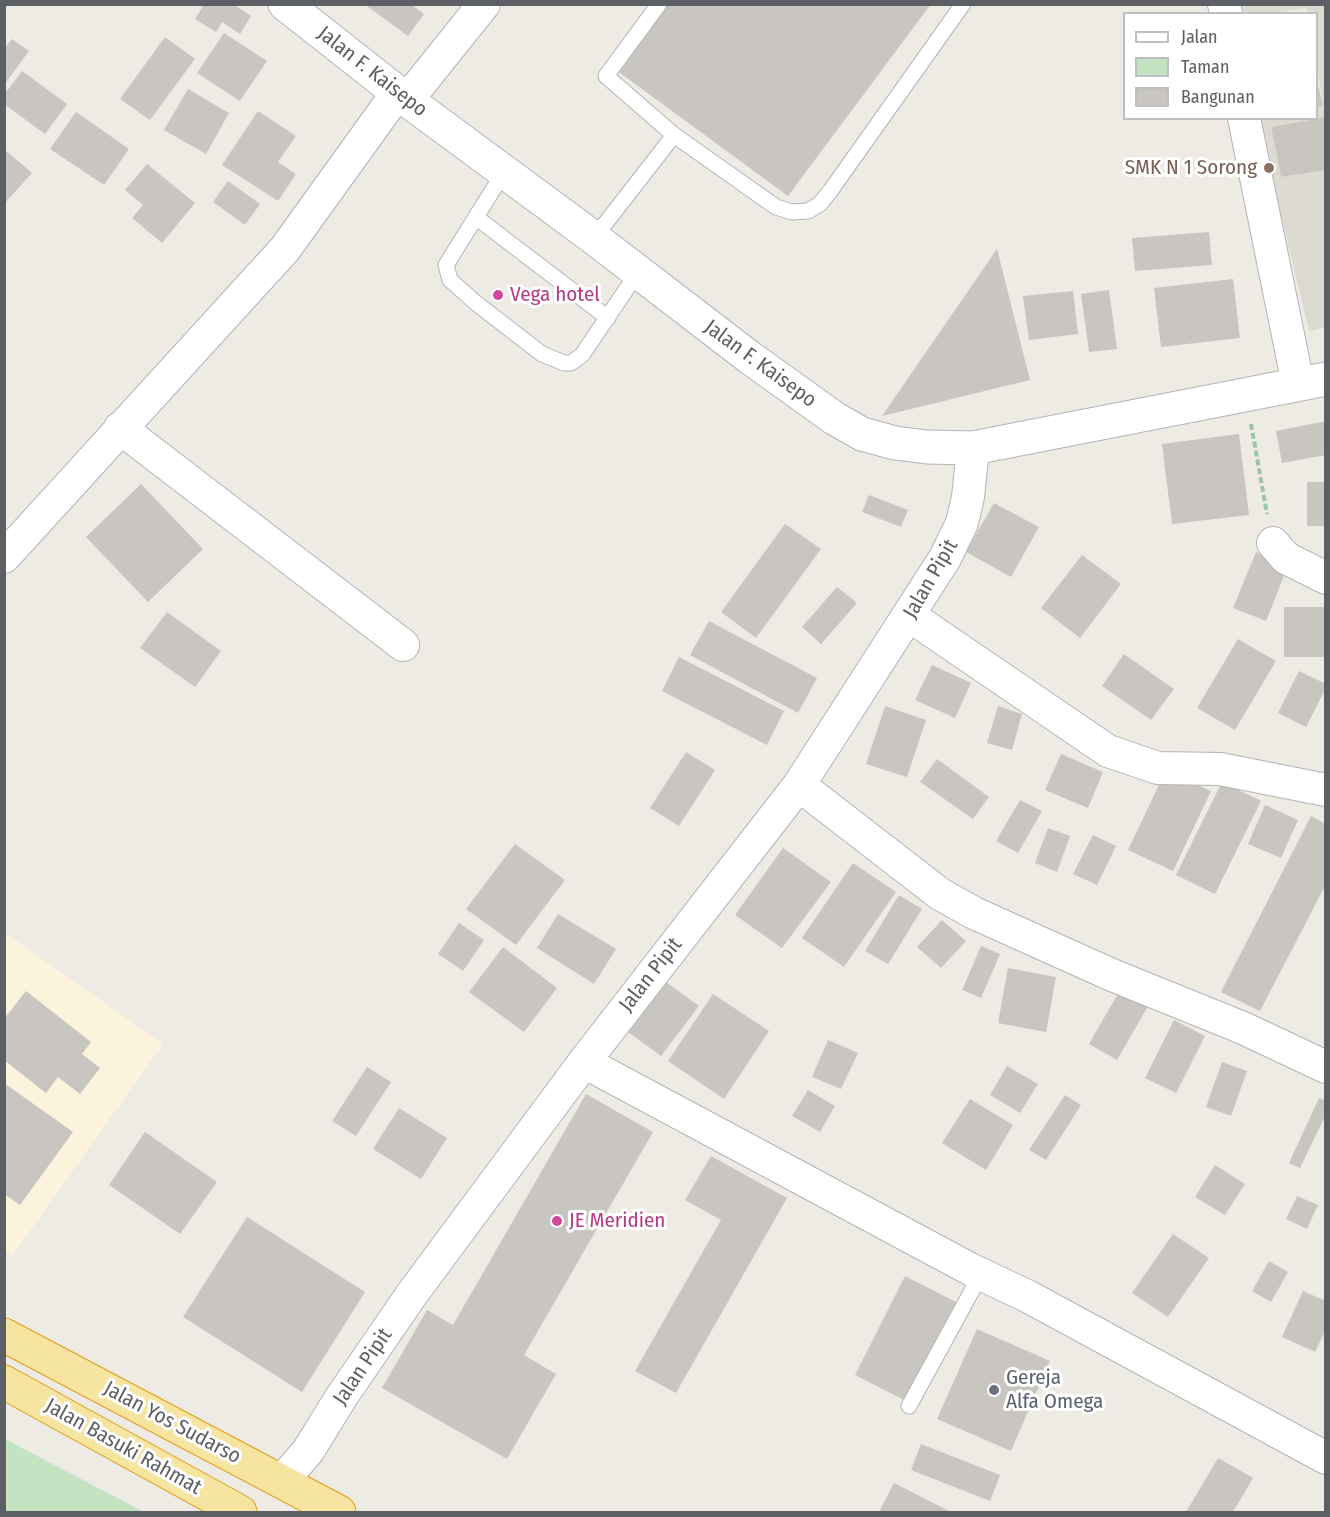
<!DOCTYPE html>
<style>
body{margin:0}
#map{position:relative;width:1330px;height:1517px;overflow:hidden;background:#edebe4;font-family:"Fira Sans Condensed",sans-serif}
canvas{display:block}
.frame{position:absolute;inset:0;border:6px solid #5c5f63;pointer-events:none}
.legend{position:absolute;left:1123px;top:12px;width:195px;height:108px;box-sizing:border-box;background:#fff;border:2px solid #bebfc1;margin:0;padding:8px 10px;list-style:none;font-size:18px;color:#5c5f63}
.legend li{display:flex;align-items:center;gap:12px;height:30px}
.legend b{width:30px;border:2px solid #bebfc1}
</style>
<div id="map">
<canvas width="1330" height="1517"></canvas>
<div class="frame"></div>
<ul class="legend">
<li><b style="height:8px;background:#fff"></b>Jalan</li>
<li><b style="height:16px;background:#c3e3c3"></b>Taman</li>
<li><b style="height:16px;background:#c9c6c1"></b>Bangunan</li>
</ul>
</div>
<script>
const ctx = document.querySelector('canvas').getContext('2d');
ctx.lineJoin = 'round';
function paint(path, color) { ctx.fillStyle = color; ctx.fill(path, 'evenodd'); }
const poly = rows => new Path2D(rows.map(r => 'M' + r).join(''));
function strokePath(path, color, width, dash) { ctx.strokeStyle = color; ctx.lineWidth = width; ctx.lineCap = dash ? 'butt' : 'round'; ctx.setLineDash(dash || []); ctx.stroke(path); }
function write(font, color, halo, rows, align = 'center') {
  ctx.font = font + ' "Fira Sans Condensed",sans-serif'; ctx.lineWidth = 6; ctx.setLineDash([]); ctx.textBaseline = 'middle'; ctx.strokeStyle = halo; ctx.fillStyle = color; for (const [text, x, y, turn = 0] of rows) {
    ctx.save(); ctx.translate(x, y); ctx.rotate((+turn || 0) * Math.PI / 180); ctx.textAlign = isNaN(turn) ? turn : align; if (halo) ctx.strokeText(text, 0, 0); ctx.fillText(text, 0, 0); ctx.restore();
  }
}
paint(poly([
 [5,933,163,1044,12,1256,5,1251,5,1060,58,1077,80,1093,100,1068,82,1054,91,1042,26,991,5,1019]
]), '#fbf3dc');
paint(poly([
 [1236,5,1325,5,1325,117,1271,127,1281,177,1325,170,1325,328,1309,331,1284,227,1259,167,1252,119,1316,118,1317,107,1323,106,1317,68,1316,14,1307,13,1306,8,1274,13,1237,13]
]), '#dddad2');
paint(poly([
 [5,1439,144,1512,5,1512]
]), '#c3e3c3');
paint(poly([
 [204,4,233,4,251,16,240,34,222,22,216,32,195,19],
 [368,4,410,4,424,14,408,36,367,6],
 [665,4,931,4,788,196,616,70],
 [224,33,267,61,240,101,197,73],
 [165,37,195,59,150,120,120,99],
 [12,39,29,51,4,85,4,49],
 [22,71,67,104,45,134,4,104,4,95],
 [1316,76,1323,106,1316,107],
 [188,89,229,113,206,154,164,130],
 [258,111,296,136,278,162,296,174,278,201,222,165],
 [76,112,129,149,104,185,50,149],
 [1326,117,1326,170,1281,177,1271,127],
 [4,149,32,173,4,204],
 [147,164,195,203,162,243,132,218,143,205,125,190],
 [228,181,260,204,245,225,213,202],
 [1209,232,1212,265,1135,271,1132,238],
 [997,249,1030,380,882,416],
 [1233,279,1240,338,1161,347,1154,288],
 [1109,290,1117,349,1089,352,1081,294],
 [1073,291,1078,334,1029,340,1023,296],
 [1326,421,1326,455,1282,463,1276,431],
 [1239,434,1249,515,1172,524,1162,444],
 [1307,482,1326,482,1326,526,1307,526],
 [141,484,203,549,148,602,86,537],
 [869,495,908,510,901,527,862,512],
 [994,503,1039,527,1011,577,966,552],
 [785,524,821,549,756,638,721,612],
 [1256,552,1288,566,1266,621,1233,608],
 [1082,555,1121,584,1080,638,1041,608],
 [837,587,857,603,821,644,802,627],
 [1284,607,1326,607,1326,657,1284,657],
 [167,612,221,651,195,687,140,648],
 [709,621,817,678,798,713,690,655],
 [1238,639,1276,661,1235,730,1197,708],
 [1124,654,1174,689,1151,720,1102,686],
 [679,657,784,711,767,745,662,691],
 [932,665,971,683,955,718,915,700],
 [1299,671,1326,684,1326,688,1306,727,1278,713],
 [885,706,926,720,907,777,866,764],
 [998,706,1022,714,1012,750,987,743],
 [686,752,715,770,679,826,650,808],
 [1061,754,1103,772,1088,808,1045,790],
 [937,759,989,797,973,819,920,782],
 [1166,770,1211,791,1173,871,1128,850],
 [1222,782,1261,801,1215,894,1176,875],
 [1020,800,1042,811,1018,853,996,841],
 [1265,805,1298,820,1281,858,1248,844],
 [1311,816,1326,824,1326,884,1260,1011,1221,992],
 [1048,828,1070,836,1057,872,1035,863],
 [1093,835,1116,846,1097,885,1073,874],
 [515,844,565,880,516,945,466,909],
 [783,848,831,882,782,948,735,915],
 [853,863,896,892,844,967,802,938],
 [899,895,922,909,888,964,865,951],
 [558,914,616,949,594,984,537,948],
 [942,920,966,941,941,968,917,947],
 [459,923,484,940,463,971,438,954],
 [981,946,1000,954,981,998,962,990],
 [503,947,557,988,524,1032,469,992],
 [1008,968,1056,977,1046,1032,998,1023],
 [666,982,699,1006,661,1056,628,1032],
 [1123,985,1151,1001,1117,1060,1089,1044],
 [26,991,91,1042,82,1054,100,1068,80,1094,58,1077,46,1093,4,1060,4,1019],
 [713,994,769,1031,724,1099,668,1061],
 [1174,1020,1205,1036,1176,1093,1145,1078],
 [828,1040,858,1053,841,1089,812,1077],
 [1222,1062,1247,1071,1231,1116,1206,1107],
 [1007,1066,1038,1084,1020,1113,990,1095],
 [367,1067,391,1082,356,1136,332,1121],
 [4,1083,73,1132,20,1205,4,1194],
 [808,1090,835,1106,820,1132,792,1116],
 [586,1094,653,1132,524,1355,556,1374,507,1459,382,1388,427,1310,453,1325],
 [1065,1095,1081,1105,1046,1160,1029,1150],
 [1319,1098,1326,1101,1326,1114,1300,1168,1289,1163],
 [970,1099,1013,1125,986,1170,942,1143],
 [399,1108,447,1138,421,1179,373,1149],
 [145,1132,217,1182,180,1234,109,1185],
 [711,1156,787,1198,676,1393,635,1371,721,1220,685,1200],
 [1215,1165,1245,1184,1225,1215,1195,1197],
 [1297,1196,1318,1205,1307,1229,1286,1219],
 [247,1217,365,1292,302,1392,183,1317],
 [1173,1234,1209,1258,1168,1317,1132,1293],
 [1269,1261,1288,1272,1271,1302,1252,1291],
 [905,1276,958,1303,908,1402,855,1375],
 [1303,1291,1326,1301,1326,1329,1315,1352,1282,1337],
 [977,1329,1050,1361,1011,1451,937,1419],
 [921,1444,1000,1475,990,1501,911,1470],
 [1218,1458,1253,1478,1233,1512,1186,1512],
 [894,1483,951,1512,879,1512]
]), '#c9c6c1');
const service = poly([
 [659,4,606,76,674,135,776,207,792,212,808,211,820,204,831,190,963,4],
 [504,172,446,265,450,280,476,303,542,354,564,363,571,363,582,355,638,272],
 [477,218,608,318],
 [594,238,674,135],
 [909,1406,981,1274]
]);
const minor = poly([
 [1224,4,1226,14],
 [407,100,484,4],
 [1244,118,1298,384],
 [120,428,403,645],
 [1273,543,1286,558,1326,578],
 [4,557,285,249,398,92],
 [910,616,1108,751,1158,768,1220,769,1326,790],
 [799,785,940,894,974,913,1112,975,1243,1028,1326,1067],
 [584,1062,970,1269,1029,1297,1326,1458],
 [282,1481,308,1451,342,1396,412,1294,584,1062,799,785,945,558,962,523,968,497,973,448]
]);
const tertiary = poly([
 [285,4,407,100,594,238,749,357,834,418,862,434,895,443,927,447,973,448,1326,379]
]);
const trunk = poly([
 [4,1335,339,1512],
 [4,1382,240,1512]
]);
strokePath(service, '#b1b4b8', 17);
strokePath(minor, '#b1b4b8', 34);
strokePath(tertiary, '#b1b4b8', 35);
strokePath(trunk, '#e09d12', 35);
strokePath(poly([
 [1251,424,1267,514]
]), '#9cc4a7', 4, [6, 3]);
strokePath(service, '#fff', 15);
strokePath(minor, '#fff', 32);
strokePath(tertiary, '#fff', 33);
strokePath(trunk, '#f6e4a1', 33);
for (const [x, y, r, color] of [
 [1269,168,6,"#8d6e63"],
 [498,295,6,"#d1479c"],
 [557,1221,6,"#d1479c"],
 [994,1390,6,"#6b7280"]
]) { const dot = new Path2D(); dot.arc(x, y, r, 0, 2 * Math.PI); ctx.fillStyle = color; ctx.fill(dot); strokePath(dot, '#fff', 2); }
write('21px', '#5c5f63', '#fff', [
 ["Jalan F. Kaisepo",372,72,38],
 ["Jalan F. Kaisepo",760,364,36],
 ["Jalan Pipit",931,579,-60],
 ["Jalan Pipit",651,975,-52],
 ["Jalan Pipit",363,1367,-56],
 ["Jalan Yos Sudarso",172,1423,28],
 ["Jalan Basuki Rahmat",123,1447,29]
]);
write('21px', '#785e54', '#fff', [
 ["SMK N 1 Sorong",1257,168]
], 'right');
write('21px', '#b23c85', '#fff', [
 ["Vega hotel",510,295],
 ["JE Meridien",569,1221]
], 'left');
write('21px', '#5b616d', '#fff', [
 ["Gereja",1006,1378],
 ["Alfa Omega",1006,1402]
], 'left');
</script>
